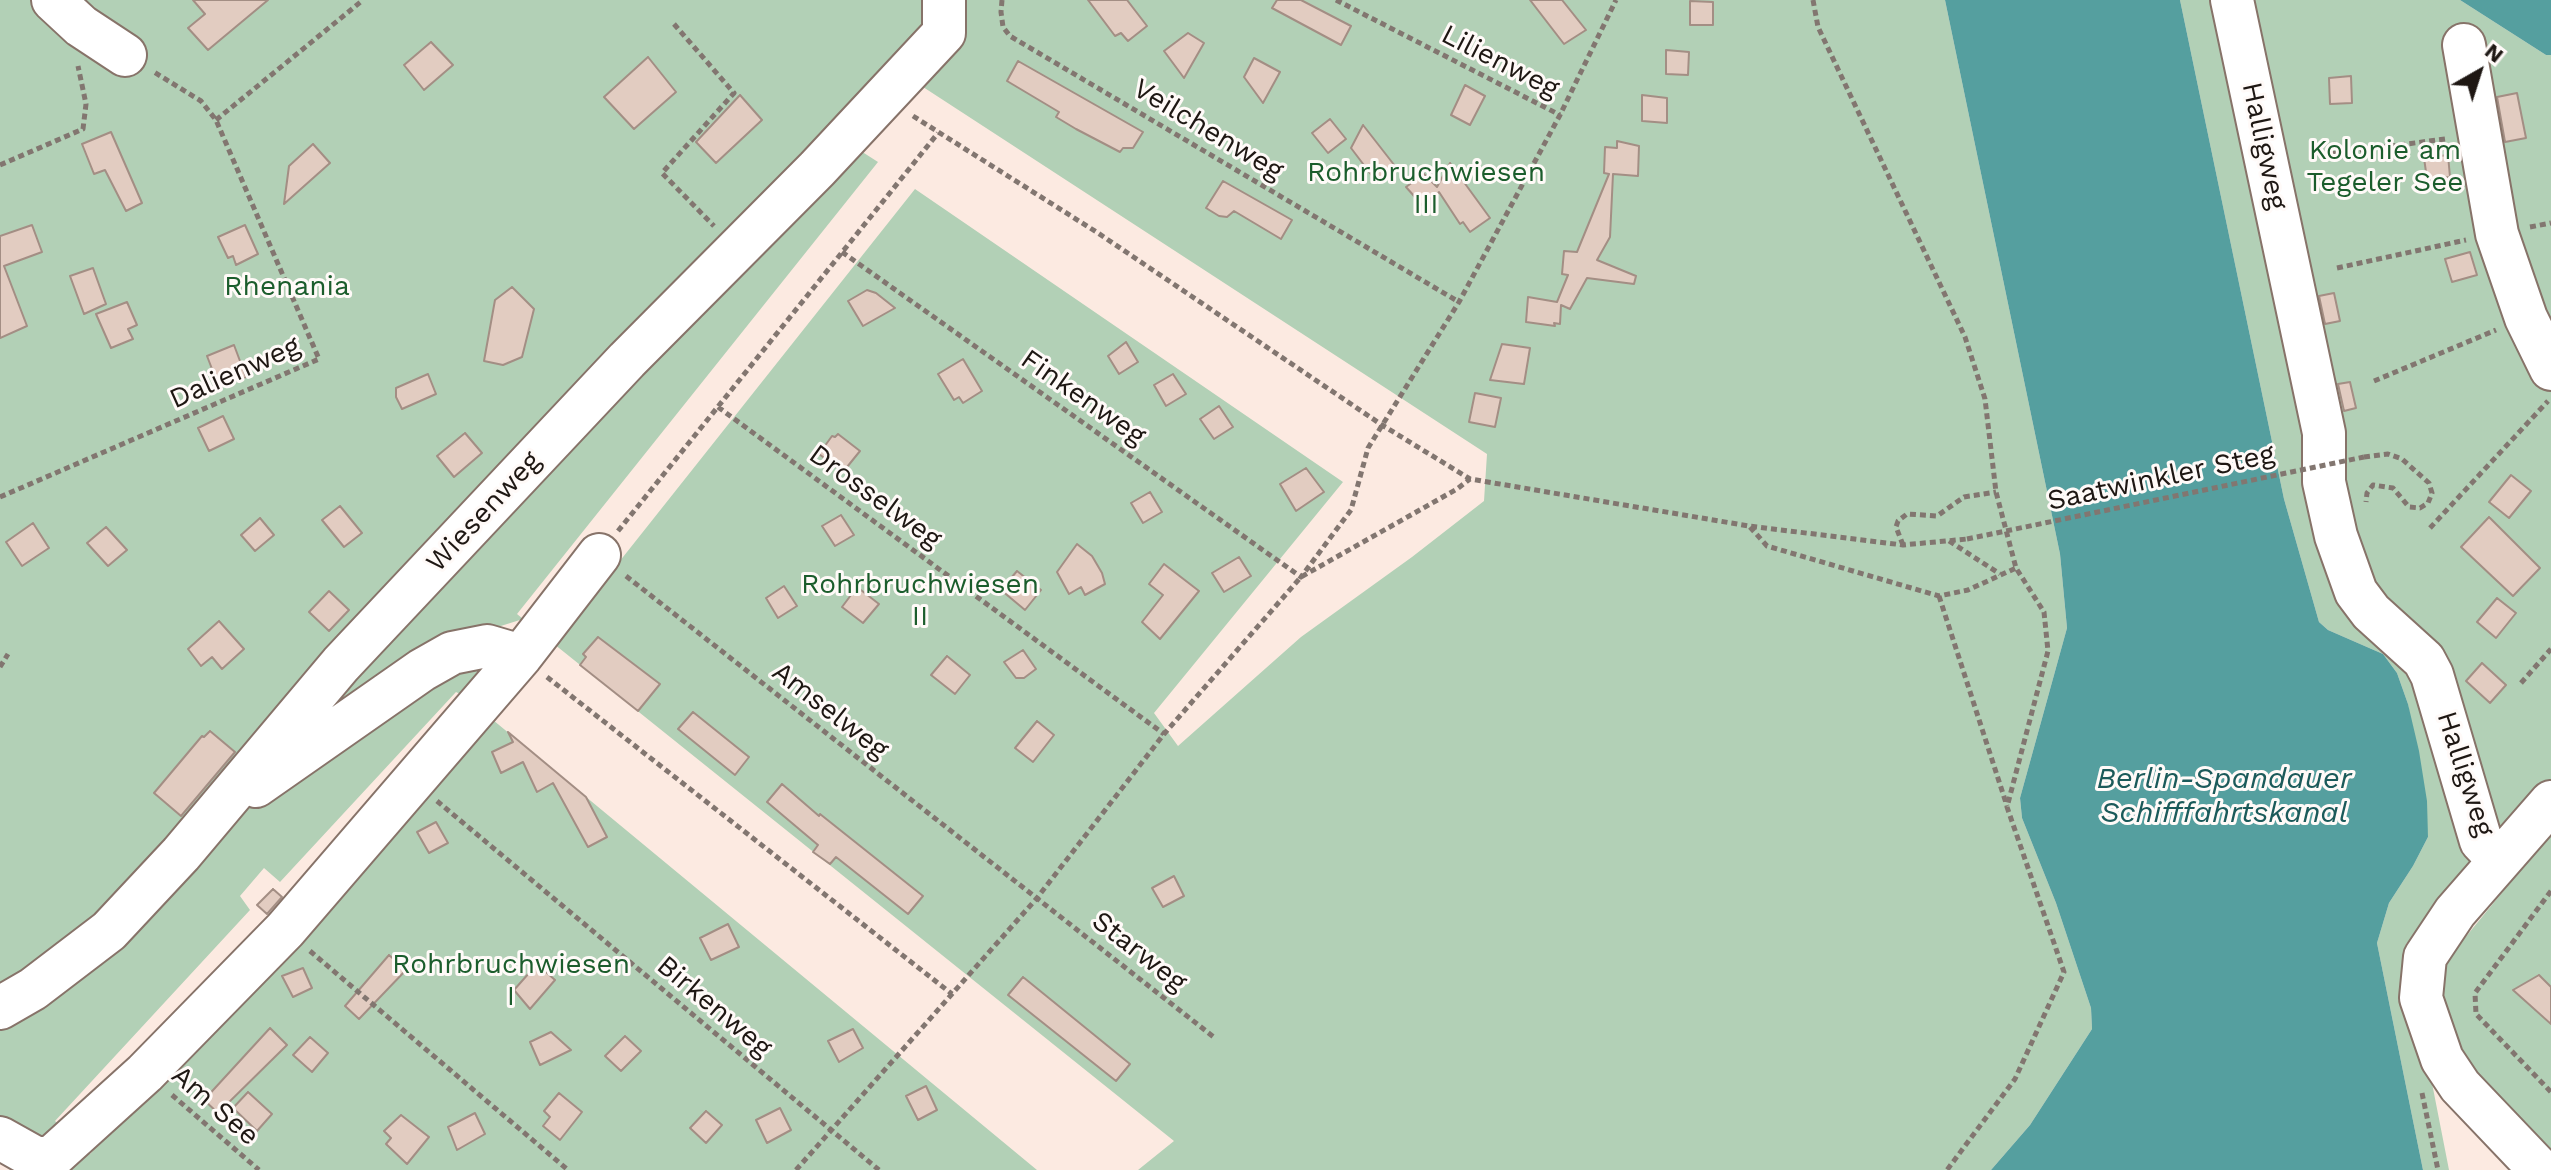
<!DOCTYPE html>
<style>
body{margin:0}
#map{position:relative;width:2551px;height:1170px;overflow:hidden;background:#fceae1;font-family:"Work Sans",sans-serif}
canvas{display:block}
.north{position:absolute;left:2439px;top:32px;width:80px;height:80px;-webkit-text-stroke:6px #fffaf8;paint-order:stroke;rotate:39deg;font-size:22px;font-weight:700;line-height:32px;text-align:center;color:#1e1713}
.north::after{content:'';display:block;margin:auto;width:28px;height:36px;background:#1e1713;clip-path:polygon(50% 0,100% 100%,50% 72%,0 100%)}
</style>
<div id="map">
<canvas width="2551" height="1170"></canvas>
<div class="north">N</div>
</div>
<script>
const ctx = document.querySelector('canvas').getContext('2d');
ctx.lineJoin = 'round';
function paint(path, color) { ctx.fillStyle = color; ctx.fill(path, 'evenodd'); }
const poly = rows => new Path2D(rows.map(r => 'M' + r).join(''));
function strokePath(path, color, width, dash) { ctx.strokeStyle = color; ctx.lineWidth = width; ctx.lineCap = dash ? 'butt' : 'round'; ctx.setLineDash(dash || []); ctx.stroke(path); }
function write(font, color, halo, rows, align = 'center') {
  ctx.font = font + ' "Work Sans",sans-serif'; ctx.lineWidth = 6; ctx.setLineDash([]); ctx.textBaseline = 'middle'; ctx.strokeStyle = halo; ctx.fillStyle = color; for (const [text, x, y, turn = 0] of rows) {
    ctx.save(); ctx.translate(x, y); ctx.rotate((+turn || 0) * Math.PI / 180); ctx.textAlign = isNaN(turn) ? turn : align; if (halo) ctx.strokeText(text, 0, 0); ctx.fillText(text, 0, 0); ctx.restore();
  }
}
paint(poly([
 [0,0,934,0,934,28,262,725,152,855,80,931,0,989],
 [961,0,1945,0,2060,554,2067,628,2020,798,2022,818,2056,903,2091,1008,2092,1029,2030,1125,1991,1170,1138,1170,1174,1141,554,644,915,189,1343,482,1154,713,1178,746,1301,637,1412,557,1484,501,1487,454,920,85],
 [2180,0,2460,0,2546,55,2551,55,2551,784,2406,944,2399,1001,2431,1078,2449,1170,2423,1170,2377,943,2389,903,2413,866,2428,837,2408,704,2397,673,2383,654,2328,630,2319,622,2284,499],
 [853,146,878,162,517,614,523,619,450,642,307,727],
 [452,665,478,665,476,679,464,696,456,692,280,882,264,868,240,896,250,910,55,1121,63,1128,48,1139,0,1131,0,1022,216,829,318,753],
 [493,720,1037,1170,67,1170,83,1147,90,1154],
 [2551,833,2551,1163,2444,1057,2427,984]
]), '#b2d0b6');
paint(poly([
 [1945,0,2180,0,2284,499,2319,622,2328,630,2383,654,2397,673,2408,704,2419,751,2427,801,2428,837,2413,866,2389,903,2377,943,2423,1170,1991,1170,2030,1125,2092,1029,2091,1008,2056,903,2022,818,2020,798,2067,628,2060,554],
 [2460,0,2551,0,2551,55,2546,55]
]), '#559f9f');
const building = poly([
 [193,0,268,0,208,50,188,28,205,14,193,0],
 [1088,0,1127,0,1147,26,1128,41,1121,33,1115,36,1088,0],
 [1277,0,1301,0,1351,26,1341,45,1272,8,1277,0],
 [1530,0,1562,0,1586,30,1564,44,1530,0],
 [1690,1,1713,2,1713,25,1690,25,1690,1],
 [1188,33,1204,43,1184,78,1164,51,1188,33],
 [431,42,453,65,424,90,404,65,431,42],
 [1666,50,1689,52,1688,75,1666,74,1666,50],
 [648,57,676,92,634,129,604,97,648,57],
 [1254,58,1280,72,1263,103,1244,77,1254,58],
 [1018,61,1143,132,1133,148,1123,148,1120,152,1076,129,1056,117,1059,112,1007,81,1018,61],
 [2351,76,2352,103,2330,104,2329,78,2351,76],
 [1465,85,1485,96,1470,125,1451,115,1465,85],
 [2517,93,2526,138,2505,142,2497,97,2517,93],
 [740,95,762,120,716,163,696,142,740,95],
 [1642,95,1667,98,1667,123,1642,121,1642,95],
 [1330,119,1346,139,1328,153,1312,133,1330,119],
 [1363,125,1395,166,1376,181,1351,148,1363,125],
 [111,132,142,203,126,211,105,170,94,174,82,144,111,132],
 [1617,141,1639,146,1638,176,1613,174,1610,237,1597,260,1636,276,1634,284,1587,278,1570,309,1561,305,1560,324,1554,323,1555,326,1526,322,1528,297,1557,302,1568,275,1562,274,1564,251,1577,252,1609,174,1604,173,1605,147,1617,148,1617,141],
 [313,144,330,163,284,204,289,166,313,144],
 [2448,155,2450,177,2427,179,2424,158,2448,155],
 [1450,163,1490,218,1470,232,1463,222,1460,224,1439,192,1422,205,1406,187,1424,174,1437,187,1450,163],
 [1223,181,1292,220,1281,239,1234,211,1227,217,1219,216,1206,208,1223,181],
 [32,225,42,252,4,266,27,326,0,338,0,236,32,225],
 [245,225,258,254,236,265,233,256,228,258,218,237,245,225],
 [2470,252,2477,275,2452,282,2445,259,2470,252],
 [93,268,106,304,84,314,70,276,93,268],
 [512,287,534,309,522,357,503,365,484,361,495,300,512,287],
 [867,290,876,293,895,308,863,326,848,301,867,290],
 [2334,293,2340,321,2325,324,2319,296,2334,293],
 [127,302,137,325,128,329,133,339,111,348,96,314,127,302],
 [1126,342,1138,362,1119,374,1108,356,1126,342],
 [1502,344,1530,348,1524,384,1490,380,1502,344],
 [234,345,246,377,219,387,207,356,234,345],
 [963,359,982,391,963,403,959,397,954,400,938,374,963,359],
 [428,374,436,394,402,409,396,397,396,388,428,374],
 [1173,374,1186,394,1166,406,1154,385,1173,374],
 [2350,382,2356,408,2344,411,2338,384,2350,382],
 [1475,393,1501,398,1495,427,1469,422,1475,393],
 [1219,406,1233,427,1214,439,1200,419,1219,406],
 [223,416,234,439,209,451,198,428,223,416],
 [465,433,482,453,454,477,437,456,465,433],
 [838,434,860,451,843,472,819,454,832,436,835,437,838,434],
 [1306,468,1324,492,1296,511,1280,484,1306,468],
 [2511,475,2531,491,2509,518,2489,502,2511,475],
 [1150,492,1162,512,1143,523,1131,503,1150,492],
 [340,506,362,533,344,547,322,520,340,506],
 [841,515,854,535,835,546,822,526,841,515],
 [2489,517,2540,568,2513,596,2461,547,2489,517],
 [260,518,274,535,255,551,241,535,260,518],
 [33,523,49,548,22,566,6,542,33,523],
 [106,527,127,550,108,566,87,543,106,527],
 [1077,544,1092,556,1102,573,1105,584,1085,595,1081,587,1069,594,1057,572,1077,544],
 [1239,557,1251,576,1224,592,1212,573,1239,557],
 [1164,564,1199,591,1160,639,1142,622,1163,595,1149,584,1164,564],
 [1017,571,1041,590,1025,610,1001,590,1017,571],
 [784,586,797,606,778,618,766,598,784,586],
 [857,587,879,604,863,623,842,607,857,587],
 [329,591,349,610,329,631,309,612,329,591],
 [2497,598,2516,613,2496,638,2477,622,2497,598],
 [219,621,244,649,222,669,212,657,201,666,188,649,219,621],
 [598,637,660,684,638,711,580,665,586,657,583,654,598,637],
 [1023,650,1036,669,1024,678,1016,678,1004,662,1023,650],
 [947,656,970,675,955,694,931,675,947,656],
 [2482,663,2506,685,2490,703,2466,681,2482,663],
 [693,712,749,757,735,775,678,729,693,712],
 [1037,721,1054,735,1033,762,1015,748,1037,721],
 [210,731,235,752,181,816,154,793,202,736,204,737,210,731],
 [508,732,586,797,607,837,588,847,553,783,537,792,523,762,501,773,492,752,513,742,508,732],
 [782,784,819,816,820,814,923,896,908,914,836,857,830,864,813,852,818,845,767,802,782,784],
 [436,822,448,843,429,853,417,832,436,822],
 [1174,876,1184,896,1163,907,1152,888,1174,876],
 [273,889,282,897,267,914,257,905,273,889],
 [728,924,739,947,711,960,700,938,728,924],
 [389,955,406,970,359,1019,345,1006,389,955],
 [537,964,555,980,530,1009,514,990,537,964],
 [303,968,312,988,293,997,282,976,303,968],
 [2539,975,2551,987,2551,1024,2513,990,2539,975],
 [1023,977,1130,1064,1116,1081,1008,995,1023,977],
 [270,1028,287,1045,218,1113,204,1100,270,1028],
 [853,1029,863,1048,839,1062,828,1041,853,1029],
 [551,1032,571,1050,540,1065,530,1042,551,1032],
 [625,1036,641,1051,621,1071,605,1056,625,1036],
 [310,1037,328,1053,312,1072,293,1055,310,1037],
 [926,1086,937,1110,918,1120,906,1096,926,1086],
 [248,1092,272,1114,257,1131,233,1108,248,1092],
 [559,1093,582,1112,560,1140,543,1126,550,1117,544,1111,559,1093],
 [780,1108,791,1130,767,1143,756,1120,780,1108],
 [706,1111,722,1125,706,1143,690,1128,706,1111],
 [475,1113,485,1134,457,1150,448,1127,475,1113],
 [401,1115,429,1137,407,1164,386,1144,391,1138,384,1131,401,1115]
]);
paint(building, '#e2ccc1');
strokePath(building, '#a38e84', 2);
const minor = poly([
 [53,0,81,26,125,55],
 [2232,0,2324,433,2324,482,2336,536,2356,592,2371,612,2424,660,2432,675,2481,841,2499,860],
 [2464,45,2497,234,2526,318,2551,369],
 [256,786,422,670,452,653,487,646,521,656],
 [0,1008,33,989,109,931,181,854,341,664,627,360,817,169,944,33,944,0],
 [0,1138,34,1157,50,1159,145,1073,285,930,521,656,599,555],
 [2540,1170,2460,1086,2442,1059,2421,998,2425,957,2455,912,2551,802]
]);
strokePath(minor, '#877369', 46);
strokePath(poly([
 [1002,0,1001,12,1003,27,1010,36,1459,302],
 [1336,0,1560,115],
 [1813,0,1818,27,1965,337,1985,399,1996,492,2016,568,2044,612,2048,651,2007,807,2064,972,2015,1079,1947,1170],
 [674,24,734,93,662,173,714,226],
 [913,116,1098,233,1382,425,1470,479,1749,526,1903,545,1967,539],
 [216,120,363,0],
 [2330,154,2445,139],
 [0,165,83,129,86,104,78,66],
 [2530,227,2551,223],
 [842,252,1301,577,1351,510,1368,448,1459,302,1560,115,1616,0],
 [2337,268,2466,240],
 [2374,381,2496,330],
 [718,407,1164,734],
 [2364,457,2388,454,2402,459,2429,483,2432,493,2428,503,2420,508,2409,507,2393,488,2373,485,2367,493,2366,502],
 [0,497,319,359,216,120,201,101,154,72],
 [1750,527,1767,546,1939,596,1968,590,2016,568],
 [2430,528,2548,401],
 [618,531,938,133],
 [1949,541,2000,574],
 [1903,545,1896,527,1898,521,1907,514,1937,516,1964,497,1996,492],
 [626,576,1215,1038],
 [1939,596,2007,806],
 [0,667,8,654],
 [547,677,952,994],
 [2521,683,2551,649],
 [437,801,879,1170],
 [2551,891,2475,993,2476,1014,2551,1092],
 [310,951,568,1170],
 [2422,1093,2438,1170],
 [172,1095,259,1170],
 [796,1170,1037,898,1164,734,1301,577,1457,489,1470,479]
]), '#827670', 5, [6, 4]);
strokePath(minor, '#fff', 42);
strokePath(poly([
 [1967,539,2364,457]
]), '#827670', 5, [6, 4]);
write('28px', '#1e1713', '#fffaf8', [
 ["Lilienweg",1500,62,27],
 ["Veilchenweg",1208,130,31],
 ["Halligweg",2264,146,78],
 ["Dalienweg",235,373,-24],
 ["Finkenweg",1083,398,35],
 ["Saatwinkler Steg",2161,478,-12],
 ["Drosselweg",875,497,36],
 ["Wiesenweg",484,512,-47],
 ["Amselweg",830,711,38],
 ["Halligweg",2465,774,72],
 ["Starweg",1139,952,38],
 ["Birkenweg",714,1007,40],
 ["Am See",215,1106,41]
]);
write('28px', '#1b5d2c', '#fffaf8', [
 ["Kolonie am",2385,151],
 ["Tegeler See",2385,183],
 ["Rohrbruchwiesen",1426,173],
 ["III",1426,205],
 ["Rhenania",287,287],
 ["Rohrbruchwiesen",920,585],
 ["II",920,617],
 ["Rohrbruchwiesen",511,965],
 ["I",511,997]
]);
write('italic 30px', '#1b5a5a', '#fffaf8', [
 ["Berlin-Spandauer",2224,779],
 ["Schifffahrtskanal",2224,813]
]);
</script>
